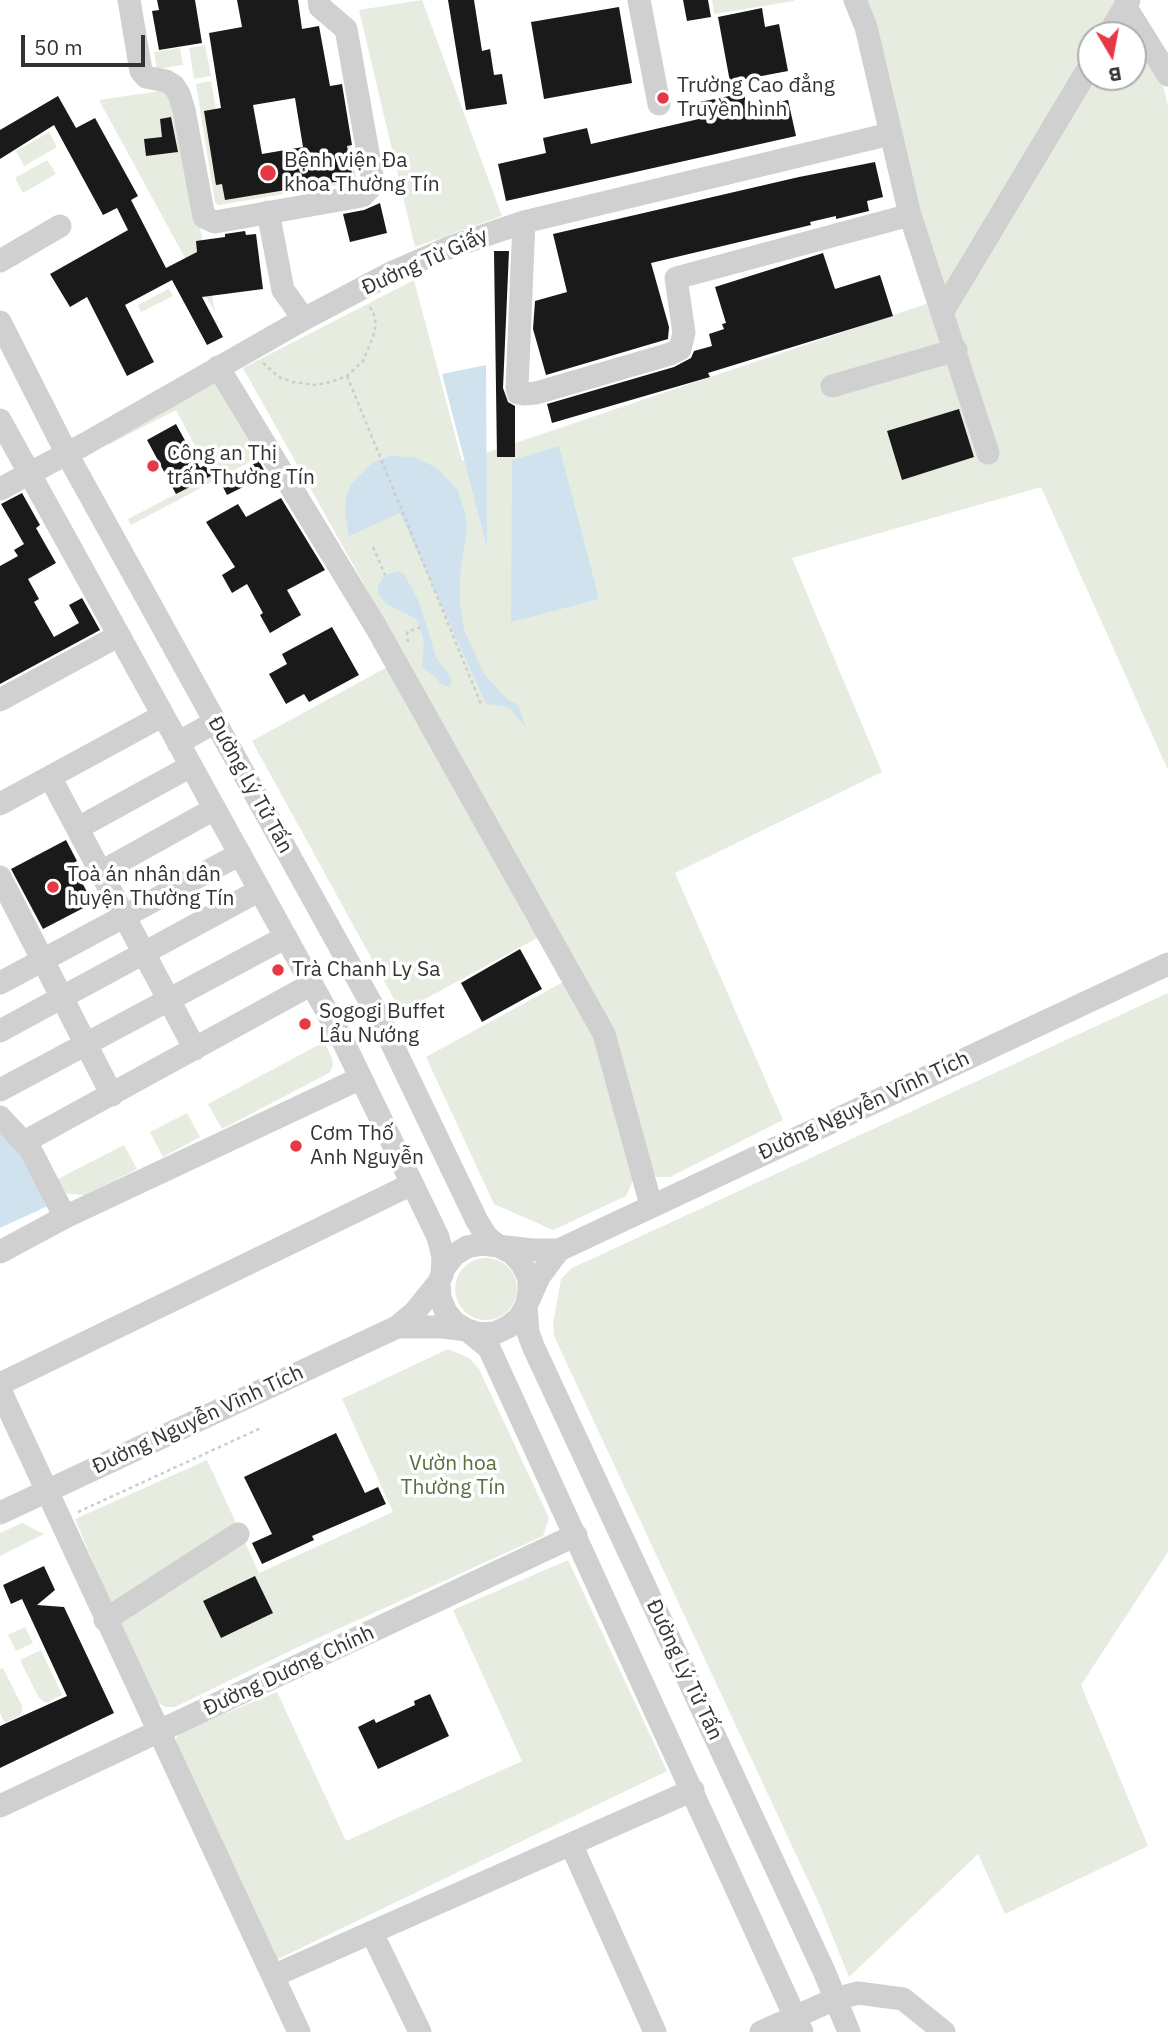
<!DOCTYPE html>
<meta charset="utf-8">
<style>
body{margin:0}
#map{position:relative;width:1168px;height:2032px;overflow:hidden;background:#fff;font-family:"IBM Plex Sans",sans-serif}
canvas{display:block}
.north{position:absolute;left:1077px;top:21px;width:70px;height:70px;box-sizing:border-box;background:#fff;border:2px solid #adadad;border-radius:50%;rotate:170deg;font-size:19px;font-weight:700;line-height:28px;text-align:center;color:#333}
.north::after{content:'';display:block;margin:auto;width:24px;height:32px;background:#e63946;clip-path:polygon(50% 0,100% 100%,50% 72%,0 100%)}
.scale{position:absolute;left:21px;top:35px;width:124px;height:32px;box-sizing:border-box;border:4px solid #333;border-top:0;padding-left:9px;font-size:21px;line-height:24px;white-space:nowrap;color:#333;-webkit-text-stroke:5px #fff;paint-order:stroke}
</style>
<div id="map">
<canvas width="1168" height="2032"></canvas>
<div class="north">B</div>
<div class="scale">50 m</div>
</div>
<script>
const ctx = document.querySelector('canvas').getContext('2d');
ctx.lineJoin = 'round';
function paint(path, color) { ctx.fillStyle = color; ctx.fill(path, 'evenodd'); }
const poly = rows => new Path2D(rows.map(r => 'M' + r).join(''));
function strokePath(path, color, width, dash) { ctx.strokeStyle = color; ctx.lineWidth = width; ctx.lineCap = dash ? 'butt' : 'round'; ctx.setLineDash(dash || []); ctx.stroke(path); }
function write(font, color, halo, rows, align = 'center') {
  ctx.font = font + ' "IBM Plex Sans",sans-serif'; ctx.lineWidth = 7; ctx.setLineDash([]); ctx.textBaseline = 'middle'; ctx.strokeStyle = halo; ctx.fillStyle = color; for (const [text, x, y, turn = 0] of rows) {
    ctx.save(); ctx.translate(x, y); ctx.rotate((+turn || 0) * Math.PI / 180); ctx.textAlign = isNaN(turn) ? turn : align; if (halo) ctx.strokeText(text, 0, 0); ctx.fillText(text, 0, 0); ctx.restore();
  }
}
paint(poly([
 [422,0,502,216,415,247,359,10],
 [712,0,794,0,794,1,714,14],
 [864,0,1130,0,1161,77,1168,106,1168,770,1041,487,792,558,882,772,675,873,783,1120,670,1177,656,1177,650,1170,606,1016,243,368,414,280,462,461,944,298],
 [1091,35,1133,35,1133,77,1091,77],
 [205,45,211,76,194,79,189,48],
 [180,48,183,65,157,69,154,52],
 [211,81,225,160,350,140,357,182,218,205,215,202,196,84],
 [167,90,180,111,215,313,99,100],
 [49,132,57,147,24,166,16,151],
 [47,160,56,174,23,193,15,178],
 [169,289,173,296,141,312,138,305],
 [230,375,272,450,131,525,128,519,211,476,176,410,108,445,106,439],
 [391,665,539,937,401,1012,252,741],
 [565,981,596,1039,634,1179,626,1196,553,1230,494,1204,426,1057],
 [1168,993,1168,1552,1081,1685,1148,1846,1005,1914,978,1854,849,1977,821,1908,554,1336,553,1324,561,1279,572,1268],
 [324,1042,332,1058,333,1066,329,1073,222,1129,208,1104],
 [187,1113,200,1137,163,1157,150,1132],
 [124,1145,137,1169,86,1195,61,1193,54,1181],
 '455 1289a31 31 0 1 1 62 0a31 31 0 1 1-62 0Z',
 [448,1349,469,1358,479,1369,549,1518,543,1536,294,1649,175,1707,166,1707,151,1699,75,1519,207,1460,259,1573,393,1512,342,1399],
 [22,1523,44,1534,0,1556,0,1533],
 [568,1560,667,1771,272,1962,176,1748,176,1738,182,1731,277,1692,346,1841,522,1761,453,1610],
 [25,1627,33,1643,16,1651,8,1635],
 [41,1650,62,1695,46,1703,39,1698,20,1660],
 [3,1668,22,1706,21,1715,5,1723,0,1713,0,1669]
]), '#e6ecdf');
paint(poly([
 [486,365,487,547,442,374],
 [559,446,599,599,511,622,512,460],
 [389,456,414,457,437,468,457,489,464,509,467,527,460,577,460,604,464,630,484,674,507,699,518,705,526,728,511,709,505,706,486,704,400,513,349,536,345,512,346,497,351,484,372,463],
 [398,571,404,574,419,602,436,657,452,680,449,687,441,684,435,677,422,666,424,640,417,619,386,604,378,592,378,586,385,575],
 [0,1129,21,1153,52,1204,0,1228]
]), '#cfe2ee');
paint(poly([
 [157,0,195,0,202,43,159,50,152,11,159,10],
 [237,0,298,0,302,29,319,26,330,86,342,84,352,145,347,146,353,179,225,200,222,184,216,185,204,111,221,108,209,33,242,27],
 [295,98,303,147,262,154,253,105],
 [448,0,474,0,482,51,490,49,494,75,502,74,507,104,466,110],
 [683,0,708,0,711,17,687,21],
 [619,7,632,83,544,99,531,22],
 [762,8,765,27,779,24,788,71,730,82,718,17],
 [744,93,747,109,788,100,796,136,506,201,498,164,546,153,543,138,587,128,591,144,703,118,700,102],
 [58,96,76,128,95,118,138,196,131,200,166,268,197,252,196,241,225,237,225,234,245,231,246,235,256,234,263,289,202,297,223,337,207,345,172,280,125,305,154,362,127,376,87,297,70,307,50,274,128,230,117,208,103,215,54,125,0,159,0,130],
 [171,117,178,152,146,156,144,139,162,137,160,119],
 [875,162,883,197,867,201,869,211,836,219,836,216,810,222,811,225,651,263,669,327,668,339,546,375,533,329,535,301,567,292,553,234,799,177],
 [380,203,387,233,350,242,343,214,364,210],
 [494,251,509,251,503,388,508,402,515,406,515,457,497,457],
 [823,253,835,289,880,275,893,316,708,373,710,377,552,423,547,404,674,367,691,358,694,351,712,346,709,334,724,329,722,324,726,323,715,287],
 [959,409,974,457,902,480,887,431],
 [176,424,200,468,205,465,211,476,176,494,147,440],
 [259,461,267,475,227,495,220,481],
 [22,493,40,525,36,528,56,563,28,579,39,599,34,602,54,637,79,623,69,605,82,598,100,630,0,684,0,566,18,556,14,550,24,544,1,504],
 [281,498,325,570,287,590,301,615,270,633,260,615,263,613,247,584,232,593,222,575,235,567,206,522,238,504,246,517],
 [332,627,359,675,309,702,304,694,286,704,269,674,287,664,282,654],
 [66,840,77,861,72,864,93,903,43,929,11,869],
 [520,949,542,989,482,1022,461,983],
 [336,1433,365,1493,378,1487,386,1504,312,1536,314,1540,262,1564,252,1543,272,1534,244,1477],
 [44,1566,55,1590,37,1605,64,1607,114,1713,0,1768,0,1726,67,1696,22,1599,11,1604,3,1585],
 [255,1576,273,1613,221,1638,203,1601],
 [430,1694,449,1736,378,1769,358,1727,374,1719,376,1723,415,1705,414,1701]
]), '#1a1a1a');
strokePath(poly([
 [263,363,279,377,293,382,314,385,331,382,347,376,363,361,373,337,376,324,373,311,369,307],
 [347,376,481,704],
 [373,547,385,575],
 [408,642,407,632,421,627],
 [78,1512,261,1428]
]), '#cdcdcd', 2.5, [3.5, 3.5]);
strokePath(poly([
 [129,0,141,71,146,77,166,81,174,86,179,94,184,110,204,217,215,222,362,196,369,189,372,175,346,29,320,7,319,0],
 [639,0,659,104],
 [855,0,866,27,910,215,988,453],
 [1125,6,1168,75],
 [1108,35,1129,0],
 [268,212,283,290,304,319],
 [524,222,517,388,518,393,524,394,536,393,670,354,680,349,684,333,676,278,910,215],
 [0,261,60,226],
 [943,311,1091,64],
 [0,322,67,454,382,1023,477,1221,487,1237,498,1246,512,1253,522,1264,529,1279,529,1293,526,1306,519,1318,508,1327,495,1333,480,1334,467,1330,455,1323,446,1312,440,1298,439,1282,444,1268,454,1255,467,1247,482,1244,498,1246,532,1250,559,1250,1168,964],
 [218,367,376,627,604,1034,651,1205],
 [832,386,956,350],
 [0,420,342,1039,438,1237,443,1257,442,1275],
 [0,489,85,444,304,319,393,272,448,248,524,222,890,134],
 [0,700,118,636],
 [178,743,215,722],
 [50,777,195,1049],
 [0,804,162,716],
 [78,828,191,766],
 [101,872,214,809],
 [0,877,112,1095],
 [0,983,240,854],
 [0,1031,260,890],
 [0,1090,286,937],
 [0,1117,30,1149,65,1217],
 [24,1142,312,984],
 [559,1250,539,1277,526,1306,528,1332,533,1346,824,1971,849,2032],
 [0,1252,65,1217,361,1078],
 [397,1327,443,1327,467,1330,489,1348,802,2032],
 [0,1384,412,1184],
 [0,1390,299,2032],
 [0,1513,397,1327,414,1313,439,1282],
 [105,1620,238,1534],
 [0,1806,576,1535],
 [571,1844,655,2032],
 [372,1933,420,2032],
 [273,1976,693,1790],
 [761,2032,835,1999,858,1993,903,1999,944,2032]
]), '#d0d0d0', 23);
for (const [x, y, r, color] of [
 [663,98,7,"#e63946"],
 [268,173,9,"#e63946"],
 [153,466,7,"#e63946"],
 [53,887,7,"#e63946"],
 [278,970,7,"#e63946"],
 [305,1024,7,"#e63946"],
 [296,1146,7,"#e63946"]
]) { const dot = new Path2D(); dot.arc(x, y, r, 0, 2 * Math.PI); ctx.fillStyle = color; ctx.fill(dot); strokePath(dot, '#fff', 2.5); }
write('21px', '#333', '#fff', [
 ["Trường Cao đẳng",677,86],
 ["Truyền hình",677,110],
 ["Bệnh viện Đa",284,161],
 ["khoa Thường Tín",284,185],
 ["Công an Thị",167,454],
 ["trấn Thường Tín",167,478],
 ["Toà án nhân dân",67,875],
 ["huyện Thường Tín",67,899],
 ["Trà Chanh Ly Sa",292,970],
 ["Sogogi Buffet",319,1012],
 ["Lẩu Nướng",319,1036],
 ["Cơm Thố",310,1134],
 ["Anh Nguyễn",310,1158]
], 'left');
write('21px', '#333', '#fff', [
 ["Đường Từ Giấy",425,262,-24],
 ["Đường Lý Tử Tấn",250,785,61],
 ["Đường Nguyễn Vĩnh Tích",864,1106,-25],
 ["Đường Nguyễn Vĩnh Tích",198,1420,-25],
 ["Đường Lý Tử Tấn",684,1670,65],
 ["Đường Dương Chính",289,1671,-25]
]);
write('21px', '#56703f', '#fff', [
 ["Vườn hoa",453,1464],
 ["Thường Tín",453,1488]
]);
</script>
